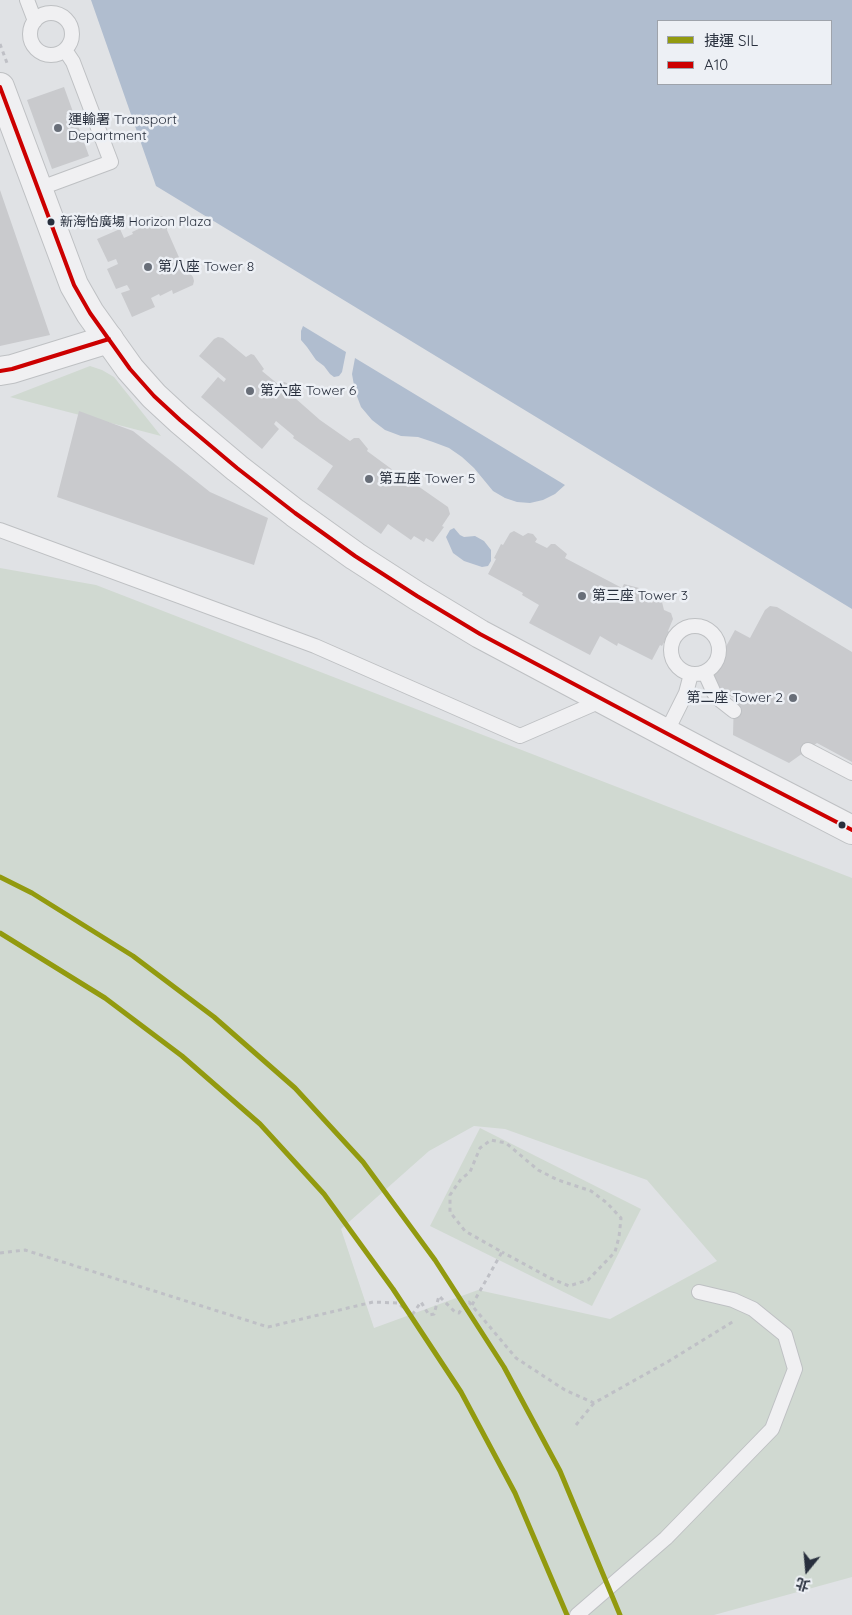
<!DOCTYPE html>
<meta charset="utf-8">
<style>
body{margin:0}
#map{position:relative;width:852px;height:1615px;overflow:hidden;background:#e0e2e5;font-family:Quicksand,"Noto Sans TC",sans-serif}
canvas{display:block}
.legend{position:absolute;left:657px;top:20px;width:175px;height:65px;box-sizing:border-box;background:#edf0f5;border:1px solid #9ea3ab;margin:0;padding:6px 9px;list-style:none;font-size:15px;color:#282f3d}
.legend li{display:flex;align-items:center;gap:10px;height:25px}
.legend b{width:25px;border:1px solid #9ea3ab}
.north{position:absolute;left:782px;top:1545px;width:50px;height:50px;-webkit-text-stroke:4px #edf0f5;paint-order:stroke;rotate:197deg;font-size:14px;font-weight:700;line-height:20px;text-align:center;color:#282f3d}
.north::after{content:'';display:block;margin:auto;width:18px;height:22px;background:#282f3d;clip-path:polygon(50% 0,100% 100%,50% 72%,0 100%)}
</style>
<div id="map">
<canvas width="852" height="1615"></canvas>
<ul class="legend">
<li><b style="height:6px;background:#929a0f"></b>捷運 SIL</li>
<li><b style="height:6px;background:#c00"></b>A10</li>
</ul>
<div class="north">北</div>
</div>
<script>
const ctx = document.querySelector('canvas').getContext('2d');
ctx.lineJoin = 'round';
function paint(path, color) { ctx.fillStyle = color; ctx.fill(path, 'evenodd'); }
const poly = rows => new Path2D(rows.map(r => 'M' + r).join(''));
function strokePath(path, color, width, dash) { ctx.strokeStyle = color; ctx.lineWidth = width; ctx.lineCap = dash ? 'butt' : 'round'; ctx.setLineDash(dash || []); ctx.stroke(path); }
function write(font, color, halo, rows, align = 'center') {
  ctx.font = font + ' Quicksand,"Noto Sans TC",sans-serif'; ctx.lineWidth = 5; ctx.setLineDash([]); ctx.textBaseline = 'middle'; ctx.strokeStyle = halo; ctx.fillStyle = color; for (const [text, x, y, turn = 0] of rows) {
    ctx.save(); ctx.translate(x, y); ctx.rotate((+turn || 0) * Math.PI / 180); ctx.textAlign = isNaN(turn) ? turn : align; if (halo) ctx.strokeText(text, 0, 0); ctx.fillText(text, 0, 0); ctx.restore();
  }
}
paint(poly([
 [90,366,102,370,114,377,161,436,10,397],
 [0,568,96,585,852,878,852,1577,714,1615,0,1615],
 [474,1126,505,1129,647,1180,717,1261,610,1319,478,1290,374,1328,341,1229,429,1151],
 [480,1128,641,1209,592,1306,430,1226]
]), '#d0d9d1');
paint(poly([
 [91,0,852,0,852,609,156,186],
 [658,21,831,21,831,84,658,84],
 [303,326,346,352,342,372,339,376,334,377,330,374,324,366,316,360,307,347,301,340,301,331],
 [355,358,565,485,555,494,543,500,530,503,517,502,505,498,493,491,474,468,462,457,449,448,433,442,418,437,401,436,385,430,372,420,361,407,355,391,352,374],
 [454,528,460,535,464,537,475,536,484,541,491,550,491,561,488,566,482,567,464,561,453,553,446,537,450,530]
]), '#b0bdcf');
paint(poly([
 [64,87,89,156,52,169,27,100],
 [0,190,50,335,0,346],
 [162,216,167,219,167,230,185,271,187,270,193,277,194,281,193,285,173,294,172,290,160,296,159,294,151,298,155,307,132,317,121,293,130,290,127,285,116,289,107,269,118,264,116,259,108,262,97,239,120,229,124,238,133,234,132,232,143,227,142,224],
 [218,337,223,338,246,357,251,354,254,355,264,369,262,371,279,385,284,382,287,383,297,397,295,398,320,420,350,441,354,438,359,438,368,449,367,451,401,476,404,473,409,473,417,481,415,484,448,507,450,514,442,526,444,527,433,542,426,538,424,542,414,536,411,540,388,524,381,534,317,489,333,466,293,438,294,436,276,421,274,424,279,429,262,449,201,397,218,377,224,382,226,379,199,356,214,339],
 [79,411,133,431,210,492,268,518,254,565,57,497],
 [514,531,523,536,528,533,533,534,537,539,535,542,547,548,551,544,555,544,567,554,565,558,622,588,624,584,639,588,641,592,640,597,652,603,654,600,662,602,664,610,671,613,673,619,668,631,669,632,662,646,660,645,652,660,618,643,617,646,600,636,590,655,529,623,539,605,522,595,523,593,488,574,496,559,494,558,501,544,503,545,510,533],
 [770,606,777,607,852,652,852,762,817,743,789,763,733,735,734,698,706,683,735,630,750,638,765,610]
]), '#c9cacd');
const service = poly([
 [27,0,35,21],
 '30 34a21 21 0 1 1 42 0a21 21 0 1 1-42 0Z',
 [38,189,111,162,73,62,65,50],
 [0,530,315,646,520,736,603,700],
 '671 650a24 24 0 1 1 48 0a24 24 0 1 1-48 0Z',
 [705,673,714,693,720,700,734,711],
 [666,733,686,693,691,674],
 [808,750,852,773],
 [577,1615,666,1538,772,1429,795,1369,785,1335,753,1309,733,1300,699,1292]
]);
const minor = poly([
 [0,371,12,369,109,339]
]);
const tertiary = poly([
 [0,87,74,285,90,313,130,369,154,396,180,420,237,468,295,513,355,556,417,596,480,634,711,757,852,830]
]);
strokePath(service, '#bec0c3', 16);
strokePath(minor, '#bec0c3', 30);
strokePath(tertiary, '#bec0c3', 30);
strokePath(poly([
 [0,44,7,63],
 [0,1253,25,1250,268,1327,373,1302,398,1303,412,1315,421,1302,429,1315,434,1314,439,1296,455,1312,459,1313,464,1305,469,1302,516,1358,565,1390,594,1403,669,1361,734,1321],
 [472,1305,502,1252,465,1231,450,1212,450,1195,461,1179,470,1172,480,1148,491,1140,506,1143,538,1170,558,1180,591,1191,607,1203,621,1218,619,1237,615,1252,588,1280,569,1286,550,1278,502,1252],
 [576,1425,594,1403]
]), '#bfc0c6', 3, [4, 4]);
strokePath(service, '#f0f0f2', 14);
strokePath(minor, '#f0f0f2', 28);
strokePath(tertiary, '#f0f0f2', 28);
strokePath(poly([
 [0,87,74,285,90,313,130,369,154,396,180,420,237,468,295,513,355,556,417,596,480,634,711,757,852,830],
 [0,371,12,369,109,339]
]), '#c00', 4);
strokePath(poly([
 [0,877,32,893,133,956,214,1017,295,1088,363,1162,435,1260,504,1367,560,1471,620,1615],
 [0,933,105,998,182,1056,260,1124,324,1194,393,1289,461,1392,515,1493,567,1615]
]), '#929a0f', 5);
for (const [x, y, r, color] of [
 [58,128,5,"#686e78"],
 [51,222,4.5,"#282f3d"],
 [148,267,5,"#686e78"],
 [250,391,5,"#686e78"],
 [369,479,5,"#686e78"],
 [582,596,5,"#686e78"],
 [793,698,5,"#686e78"],
 [842,825,4.5,"#282f3d"]
]) { const dot = new Path2D(); dot.arc(x, y, r, 0, 2 * Math.PI); ctx.fillStyle = color; ctx.fill(dot); strokePath(dot, '#edf0f5', 2); }
write('13px', '#282f3d', '#edf0f5', [
 ["新海怡廣場 Horizon Plaza",60,222]
], 'left');
write('14px', '#282f3d', '#edf0f5', [
 ["運輸署 Transport",68,120],
 ["Department",68,136],
 ["第八座 Tower 8",158,267],
 ["第六座 Tower 6",260,391],
 ["第五座 Tower 5",379,479],
 ["第三座 Tower 3",592,596],
 ["第二座 Tower 2",783,698,"right"]
], 'left');
</script>
